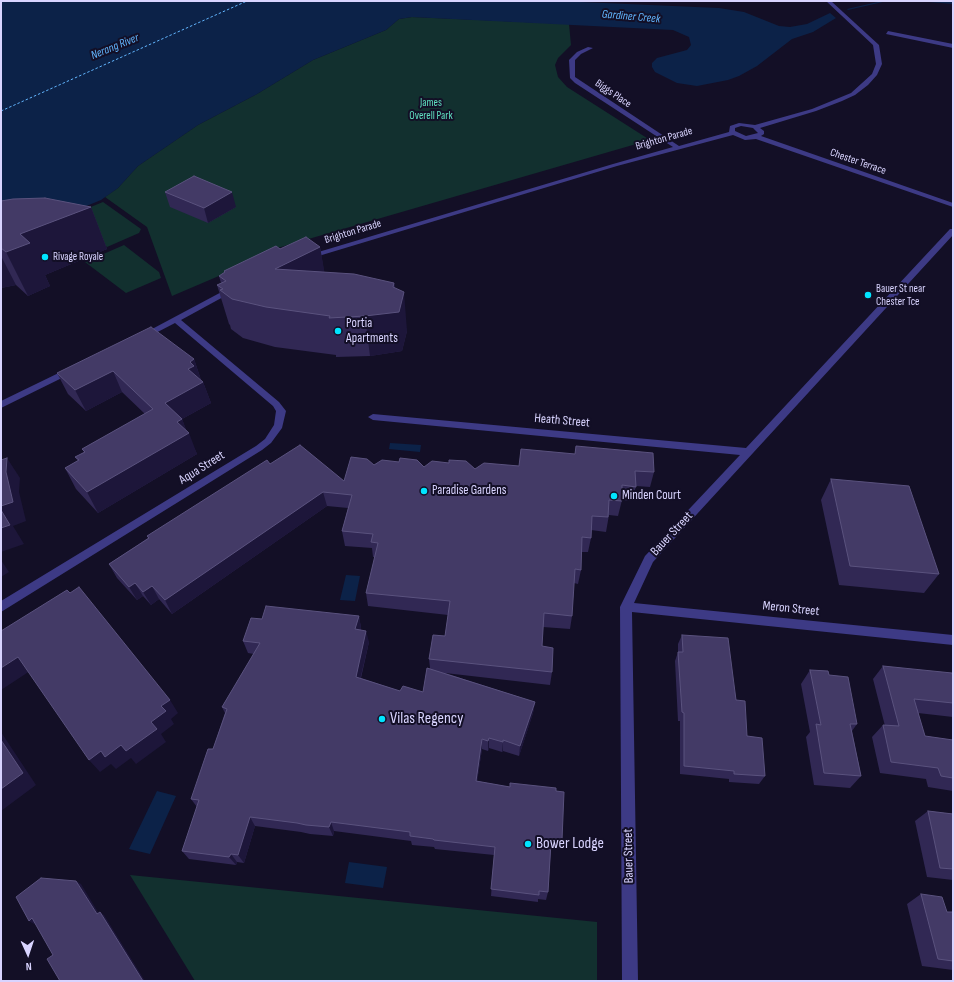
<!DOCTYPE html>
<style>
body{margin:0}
#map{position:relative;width:954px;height:982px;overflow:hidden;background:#130f26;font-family:"Sofia Sans Condensed",sans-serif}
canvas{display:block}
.frame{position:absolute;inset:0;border:2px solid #d9d4ff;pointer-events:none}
.north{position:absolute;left:8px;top:934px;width:40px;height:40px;-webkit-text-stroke:3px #130f26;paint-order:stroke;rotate:177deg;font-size:11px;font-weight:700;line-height:16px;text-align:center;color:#d9d4ff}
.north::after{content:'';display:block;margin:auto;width:14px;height:18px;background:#d9d4ff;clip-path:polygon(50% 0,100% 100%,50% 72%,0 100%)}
</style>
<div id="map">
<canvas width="954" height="982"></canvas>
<div class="frame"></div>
<div class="north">N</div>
</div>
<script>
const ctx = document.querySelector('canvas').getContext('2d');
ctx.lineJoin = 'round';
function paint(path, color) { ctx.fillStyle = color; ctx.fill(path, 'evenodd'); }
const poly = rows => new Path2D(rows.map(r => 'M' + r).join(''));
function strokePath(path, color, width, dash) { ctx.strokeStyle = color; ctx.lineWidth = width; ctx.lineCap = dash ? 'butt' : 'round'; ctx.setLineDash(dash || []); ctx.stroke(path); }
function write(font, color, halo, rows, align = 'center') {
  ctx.font = font + ' "Sofia Sans Condensed",sans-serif'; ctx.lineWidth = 4; ctx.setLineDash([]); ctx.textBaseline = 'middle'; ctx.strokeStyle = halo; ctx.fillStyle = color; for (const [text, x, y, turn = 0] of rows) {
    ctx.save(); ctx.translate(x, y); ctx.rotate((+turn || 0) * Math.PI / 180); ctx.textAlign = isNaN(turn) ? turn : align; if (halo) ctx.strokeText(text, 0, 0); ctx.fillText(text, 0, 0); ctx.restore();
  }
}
paint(poly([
 [412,17,569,24,571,45,558,58,555,65,558,77,567,87,650,140,274,249,261,258,172,296,147,227,105,197,118,188,138,166,198,125,257,94,313,60,386,30,399,19],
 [103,202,141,229,139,233,107,247,66,217],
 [124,245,159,272,161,278,126,293,85,262],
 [130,875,597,922,597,981,195,981]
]), '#12302f');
paint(poly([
 [1,1,558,1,719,8,744,12,779,26,790,27,807,24,830,13,836,18,813,32,792,39,757,66,739,76,728,80,697,86,677,83,655,72,652,67,652,63,657,58,687,50,691,45,689,37,673,30,412,17,399,19,386,30,313,60,257,94,198,125,138,166,118,188,101,200,1,241],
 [390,443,421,445,420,452,389,449],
 [346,575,360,576,355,601,340,600],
 [157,791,176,796,150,854,129,849],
 [349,862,387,867,383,888,345,883]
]), '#0c2248');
paint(poly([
 [882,1,887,1,848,10,847,9,882,1],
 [928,1,953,2,953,4,929,2,928,1]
]), '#0c2248');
strokePath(poly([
 [1,111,247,1]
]), '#62b6ff', 1, [2.5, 2]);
paint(poly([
 [826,1,831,1,879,45,882,64,877,75,868,85,855,95,842,101,816,111,760,128,764,131,764,134,761,136,953,203,953,207,756,139,745,140,733,135,617,166,312,258,306,258,305,256,613,164,673,147,575,83,570,78,569,60,577,52,588,47,593,48,581,54,575,60,575,77,679,146,729,132,730,126,739,123,755,125,812,109,851,93,872,74,876,64,873,45,826,1],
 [741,126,753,128,758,133,746,136,735,131,735,128,741,126],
 [888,31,953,44,953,48,886,34,888,31],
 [950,229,953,229,953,235,653,562,634,603,953,635,953,645,632,612,638,981,622,981,620,607,645,556,740,455,373,420,368,417,373,414,746,448,950,229],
 [229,288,235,288,236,290,181,320,279,402,286,411,282,428,271,443,262,450,1,612,1,601,256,446,265,439,274,425,276,411,273,406,175,323,146,338,143,339,139,336,229,288],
 [71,367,75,370,74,372,1,408,1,401,71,367]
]), '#3d3a85');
paint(poly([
 [165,192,236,207,208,223,170,207],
 [1,201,91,207,107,249,45,275,50,286,28,296,16,285,1,288],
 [320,247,324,272,394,283,395,288,407,331,402,351,370,356,336,357,336,355,275,347,243,338,231,329,230,325,229,324,217,285,221,283,219,276,224,273,224,271,280,249],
 [194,359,201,380,203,382,211,403,182,419,186,430,197,454,98,513,76,489,65,468,78,461,75,457,84,452,82,449,145,414,122,392,86,411,68,394,57,373],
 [576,446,654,472,650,487,636,486,632,501,622,500,618,516,609,515,606,532,591,530,591,538,588,552,581,552,581,570,578,584,574,583,572,616,570,629,543,627,542,646,552,672,550,685,445,673,535,702,533,713,519,756,503,751,502,752,489,748,488,751,482,749,477,781,510,787,556,791,562,840,559,849,551,848,548,892,546,900,538,899,538,902,491,896,494,855,435,849,434,847,412,845,411,841,334,831,333,836,310,834,301,832,255,826,244,863,237,862,236,865,189,859,182,851,197,807,191,799,213,749,225,713,222,707,254,654,248,653,243,641,262,619,359,616,361,628,361,630,369,642,361,678,400,691,423,692,430,668,429,659,445,636,448,615,368,606,366,593,375,557,373,557,372,548,345,546,342,531,348,508,327,506,172,614,159,599,151,605,143,596,137,600,117,578,109,564,148,538,147,536,270,464,344,481,374,465,475,469,519,466,575,454],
 [831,479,939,574,924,593,839,585,821,500],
 [682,635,736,700,747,736,765,776,759,784,729,782,729,779,680,774,680,721,678,721,675,661,678,652,678,644],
 [883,666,953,677,953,717,918,713,925,736,953,740,953,791,928,787,926,779,880,773,872,737,883,725,885,726,873,679],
 [810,670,829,675,857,724,852,731,861,776,850,788,814,785,806,737,810,732,801,684],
 [928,811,953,814,953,880,927,877,915,821],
 [921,894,947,912,953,912,953,970,922,966,907,904]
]), '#312854');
paint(poly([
 [232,192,236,207,208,223,204,208],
 [91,207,107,249,45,275,50,286,28,296,6,252,20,234],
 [320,247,327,286,275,269],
 [1,256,16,285,1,288],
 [394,283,397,312,404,292,407,331,402,351,370,356,365,316,393,287],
 [194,359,201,380,203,382,211,403,182,419,188,434,189,433,197,454,98,513,87,492,165,403,188,369,190,362],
 [113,371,122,392,86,411,75,390],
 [7,458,20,478,19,492,26,521,13,526,24,544,1,552,1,506,6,472],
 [323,492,327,506,172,614,165,600],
 [1,560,9,572,1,577],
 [135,583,143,596,137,600,129,587],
 [152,586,159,599,151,605,143,592],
 [359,616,361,628,358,641,355,629],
 [366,631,369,642,358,688,356,677],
 [18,657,30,671,1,690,1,668],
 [170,700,178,713,171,719,174,724,161,734,166,742,136,764,131,758,116,769,111,764,100,772,89,760,101,751,121,745,151,722,161,706],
 [535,702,533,713,519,756,520,746],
 [1,732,36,785,1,811],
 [489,738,489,748,488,751,488,741],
 [482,739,482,749,476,790,476,781],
 [503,740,503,751,502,752,503,742],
 [250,817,255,826,244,863,238,855],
 [331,822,334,831,333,836,329,827],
 [231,854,237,862,236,865,229,857],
 [76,881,81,884,101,917,97,914],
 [100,912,104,915,145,981,143,981],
 [32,918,37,921,34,924,29,921]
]), '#1d163a');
const building = poly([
 [194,176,232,192,204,208,165,192,194,176],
 [45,198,91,207,20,234,30,243,6,252,1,248,1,201,13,199,45,198],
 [306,237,320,247,275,269,354,274,394,283,393,287,404,292,399,312,365,316,329,318,330,316,266,307,232,299,220,290,223,289,217,285,226,281,219,276,225,272,224,271,276,246,280,249,306,237],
 [151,327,194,359,190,362,194,366,188,369,203,382,165,403,182,419,177,422,189,433,87,492,65,468,79,460,75,457,85,452,82,449,153,409,113,371,75,390,57,373,151,327],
 [300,445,344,481,351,457,367,459,374,465,382,460,399,462,400,458,417,460,424,467,432,461,449,463,449,460,466,461,475,469,484,463,519,466,521,449,575,454,576,446,653,453,654,472,635,471,636,487,622,485,622,501,609,500,608,517,592,516,591,538,582,537,581,570,575,569,572,616,544,613,542,646,553,648,552,672,429,659,433,635,445,636,450,601,366,593,378,543,371,542,373,534,342,531,352,495,323,492,165,600,152,586,143,592,135,583,129,587,109,564,149,538,147,536,267,460,270,464,300,445],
 [7,458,6,472,13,502,1,506,1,460,7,458],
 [831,479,909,486,939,574,850,566,831,479],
 [1,510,10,525,1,528,1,510],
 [79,587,170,700,161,706,166,711,151,722,157,729,126,751,121,745,105,757,101,751,89,760,18,657,1,668,1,631,67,590,70,593,79,587],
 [266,606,359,616,355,629,366,631,356,677,400,691,403,686,423,692,427,668,535,702,520,746,503,740,503,742,489,738,488,741,482,739,476,781,510,787,510,783,556,788,556,791,564,792,562,840,553,839,551,842,548,892,539,891,539,895,491,889,495,847,434,840,433,839,410,836,410,832,331,822,329,827,306,825,297,823,250,817,238,855,231,854,229,857,182,851,199,800,191,799,208,749,213,749,227,709,222,707,260,643,243,641,251,618,262,619,266,606],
 [682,635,728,638,736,700,745,701,747,736,762,738,765,776,734,774,734,771,684,766,684,713,682,712,678,652,683,652,682,635],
 [883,666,952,673,953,677,953,703,914,699,925,736,953,740,953,778,941,776,938,768,891,762,883,725,899,726,883,666],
 [810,670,828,671,829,675,848,677,857,724,850,724,861,776,824,773,816,724,821,725,810,670],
 [1,740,23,773,1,789,1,740],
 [928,811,953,814,953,869,940,868,928,811],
 [41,878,76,881,97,914,100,912,143,981,60,981,47,959,53,955,32,918,29,921,16,897,41,878],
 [921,894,942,897,947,912,953,912,953,961,938,959,921,894]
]);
paint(building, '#433a66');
strokePath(building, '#5a527e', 1);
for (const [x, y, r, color] of [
 [45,257,4,"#00e5ff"],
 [868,295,4,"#00e5ff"],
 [338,331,4,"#00e5ff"],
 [424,491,4,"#00e5ff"],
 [614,496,4,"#00e5ff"],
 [382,719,4,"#00e5ff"],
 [528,844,4,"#00e5ff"]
]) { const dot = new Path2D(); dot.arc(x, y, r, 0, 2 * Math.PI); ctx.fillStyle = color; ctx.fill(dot); strokePath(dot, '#130f26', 1.5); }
write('11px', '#d9d4ff', '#130f26', [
 ["Biggs Place",613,94,34],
 ["Brighton Parade",664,139,-16],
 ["Chester Terrace",858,162,19],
 ["Brighton Parade",353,232,-17]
]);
write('11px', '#5fe0c0', '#130f26', [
 ["James",431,103],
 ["Overell Park",431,116]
]);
write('11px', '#d9d4ff', '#130f26', [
 ["Rivage Royale",53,257],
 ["Bauer St near",876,289],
 ["Chester Tce",876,302]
], 'left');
write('italic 12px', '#62b6ff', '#130f26', [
 ["Gardiner Creek",631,17,5],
 ["Nerang River",115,47,-22]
]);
write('13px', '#d9d4ff', '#130f26', [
 ["Portia",346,324],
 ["Apartments",346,339],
 ["Paradise Gardens",432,491],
 ["Minden Court",622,496]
], 'left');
write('13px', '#d9d4ff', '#130f26', [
 ["Heath Street",562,421,5],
 ["Aqua Street",202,468,-32],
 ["Bauer Street",672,534,-47],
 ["Meron Street",791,609,6],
 ["Bauer Street",629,856,-91]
]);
write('16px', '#d9d4ff', '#130f26', [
 ["Vilas Regency",390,719],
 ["Bower Lodge",536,844]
], 'left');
</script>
